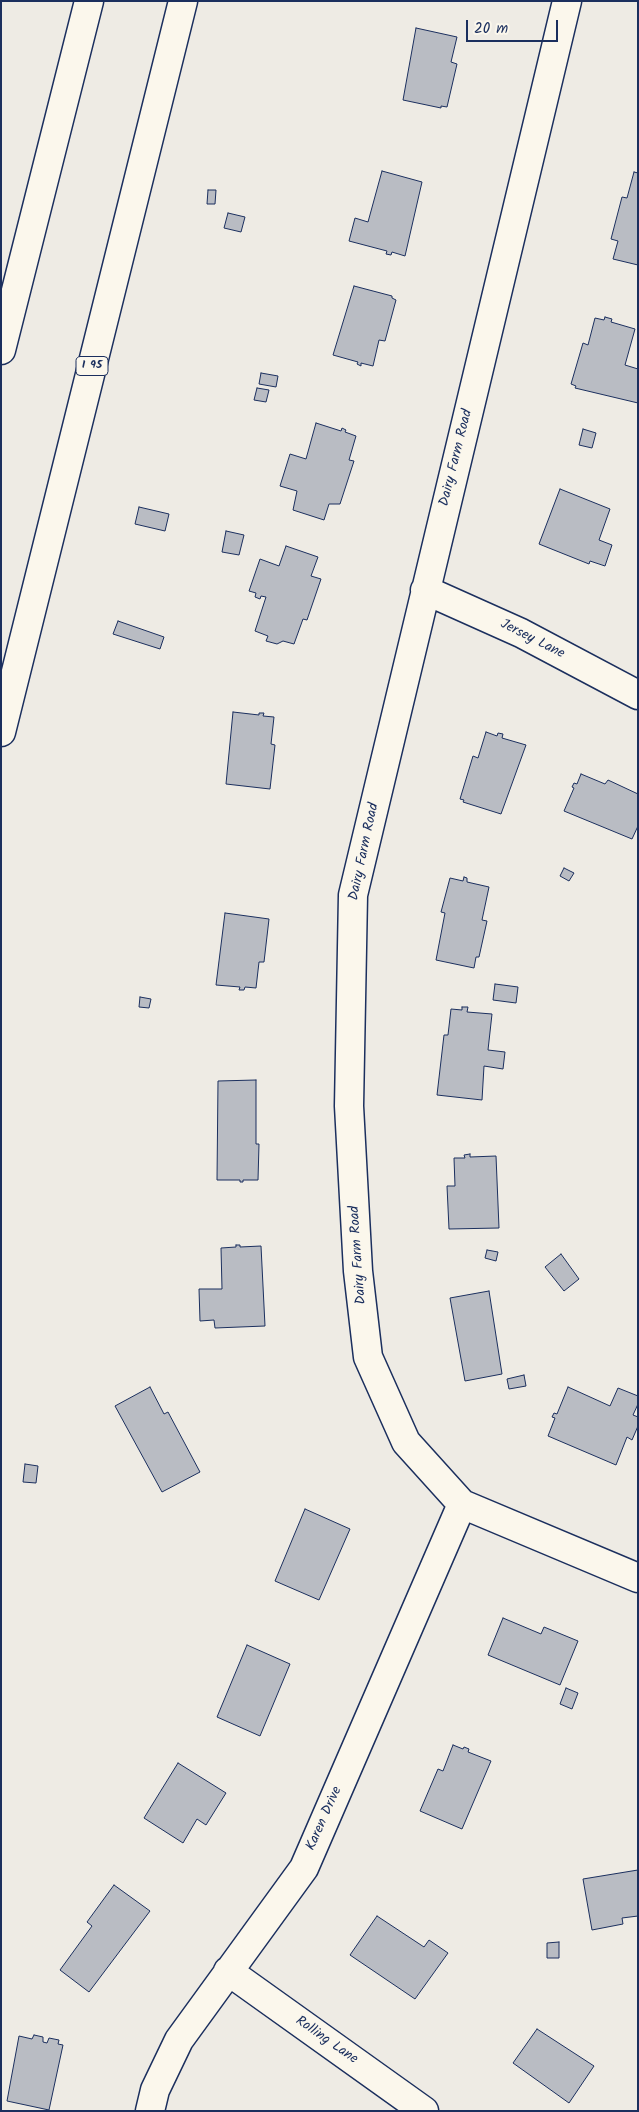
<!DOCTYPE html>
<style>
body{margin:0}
#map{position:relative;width:639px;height:2112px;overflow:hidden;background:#eeebe4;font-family:Kalam,sans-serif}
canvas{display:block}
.frame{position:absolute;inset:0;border:2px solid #1b2f5e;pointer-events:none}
.scale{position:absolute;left:466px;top:20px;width:92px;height:22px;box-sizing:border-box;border:2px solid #1b2f5e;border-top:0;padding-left:6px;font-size:15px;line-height:18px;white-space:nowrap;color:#1b2f5e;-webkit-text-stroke:4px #fbf7ec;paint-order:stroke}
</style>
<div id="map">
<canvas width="639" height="2112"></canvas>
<div class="frame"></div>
<div class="scale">20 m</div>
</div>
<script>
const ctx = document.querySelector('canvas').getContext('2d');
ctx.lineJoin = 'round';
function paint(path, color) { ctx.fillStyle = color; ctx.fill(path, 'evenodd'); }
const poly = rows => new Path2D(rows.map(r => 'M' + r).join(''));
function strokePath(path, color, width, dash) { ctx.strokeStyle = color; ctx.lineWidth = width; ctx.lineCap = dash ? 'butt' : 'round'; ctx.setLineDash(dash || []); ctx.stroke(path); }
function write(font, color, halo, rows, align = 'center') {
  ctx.font = font + ' Kalam,sans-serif'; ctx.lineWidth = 4; ctx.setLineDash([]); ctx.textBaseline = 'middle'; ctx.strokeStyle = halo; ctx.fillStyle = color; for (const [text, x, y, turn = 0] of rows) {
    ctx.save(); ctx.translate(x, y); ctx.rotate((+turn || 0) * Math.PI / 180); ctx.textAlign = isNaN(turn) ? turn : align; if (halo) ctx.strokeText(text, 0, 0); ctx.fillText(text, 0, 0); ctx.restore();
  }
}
const building = poly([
 [416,28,457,37,451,62,457,64,447,107,441,106,441,108,403,100,416,28],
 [382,171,422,182,405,256,392,252,391,255,386,254,387,251,349,241,355,218,368,222,382,171],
 [634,172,638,173,638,265,613,259,618,241,611,239,622,197,627,198,634,172],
 [208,190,216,190,215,204,207,204,208,190],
 [228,213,245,217,241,232,224,228,228,213],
 [354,286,392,296,392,298,396,300,385,341,379,340,373,366,361,363,361,366,357,364,358,362,333,355,354,286],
 [605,317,612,319,611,322,635,329,625,365,638,369,638,403,575,388,576,386,571,384,583,343,588,345,595,318,604,320,605,317],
 [261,373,278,376,276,387,259,384,261,373],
 [257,388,269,390,266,402,254,400,257,388],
 [316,423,341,431,342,428,346,430,345,432,356,436,349,460,354,461,340,504,329,504,324,520,293,510,297,491,280,486,290,454,306,459,316,423],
 [583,429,596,433,592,448,579,445,583,429],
 [560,489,610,509,599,540,612,545,605,566,590,561,589,564,539,544,560,489],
 [139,507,169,514,165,531,135,524,139,507],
 [226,531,244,535,239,555,222,552,226,531],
 [286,546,318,557,311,576,321,579,307,620,303,619,294,644,283,641,277,644,266,641,268,636,255,631,266,597,261,596,260,599,255,597,256,593,249,591,260,559,279,566,286,546],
 [118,621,164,637,160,649,113,634,118,621],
 [233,712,259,715,259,713,264,713,263,716,274,717,271,744,275,745,270,789,226,784,233,712],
 [486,732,497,736,498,733,503,734,502,738,526,745,501,814,463,802,464,800,460,799,473,756,478,758,486,732],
 [581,774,605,784,608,780,638,794,638,826,632,839,564,811,574,788,572,787,574,783,577,784,581,774],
 [564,868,574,873,569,881,560,876,564,868],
 [464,877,467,878,467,882,489,887,482,920,487,921,479,957,476,957,474,968,436,960,445,913,441,912,450,878,463,881,464,877],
 [225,913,269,919,264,962,259,962,256,988,245,987,244,990,239,990,240,987,216,985,225,913],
 [495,984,518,987,516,1003,493,1000,495,984],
 [140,997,151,999,149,1008,139,1007,140,997],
 [462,1007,468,1007,467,1012,492,1014,488,1050,505,1052,503,1069,484,1066,482,1100,437,1095,444,1035,448,1035,451,1009,462,1010,462,1007],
 [256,1080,256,1144,259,1144,258,1180,243,1180,243,1182,240,1182,240,1180,217,1180,218,1081,256,1080],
 [470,1154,470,1157,496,1156,499,1228,449,1229,447,1186,455,1186,454,1158,465,1158,464,1155,470,1154],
 [236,1245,240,1245,240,1247,261,1246,265,1326,215,1328,214,1320,200,1321,199,1289,222,1289,221,1248,236,1247,236,1245],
 [487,1250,498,1252,496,1261,485,1258,487,1250],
 [561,1254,579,1279,564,1291,545,1267,561,1254],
 [489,1291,502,1374,465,1381,450,1298,489,1291],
 [524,1375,526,1386,509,1389,507,1379,524,1375],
 [150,1387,164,1414,168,1412,200,1472,162,1492,115,1406,150,1387],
 [568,1387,610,1406,618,1388,638,1396,638,1404,633,1415,638,1417,638,1426,632,1440,627,1437,616,1465,548,1436,555,1418,552,1417,554,1413,557,1414,568,1387],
 [25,1464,38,1466,36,1483,23,1482,25,1464],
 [305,1509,350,1529,319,1600,275,1581,305,1509],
 [503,1618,541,1634,544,1627,578,1641,560,1685,488,1655,503,1618],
 [247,1645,290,1664,260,1736,217,1717,247,1645],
 [566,1688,578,1693,572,1709,560,1704,566,1688],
 [453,1745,463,1749,464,1747,469,1749,468,1752,491,1761,462,1829,420,1811,438,1769,443,1771,453,1745],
 [178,1763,226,1793,206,1825,197,1819,183,1843,144,1818,178,1763],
 [638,1870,638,1916,622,1918,623,1924,592,1930,583,1879,638,1870],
 [114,1885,150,1911,89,1992,60,1970,92,1926,87,1922,114,1885],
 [377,1916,424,1947,429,1940,448,1953,415,1999,350,1955,377,1916],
 [559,1942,559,1958,547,1958,547,1943,559,1942],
 [537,2029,594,2066,569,2103,513,2063,537,2029],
 [34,2035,43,2037,43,2042,47,2043,49,2038,59,2040,58,2044,63,2045,49,2110,7,2101,19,2036,32,2039,34,2035]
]);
paint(building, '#b9bcc3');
strokePath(building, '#1b2f5e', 1);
const street = poly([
 [567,1,353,895,349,1106,358,1271,368,1357,406,1442,462,1504,638,1578],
 [425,590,521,633,638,695],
 [228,1971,424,2111],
 [150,2111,155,2090,179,2040,304,1868,462,1504]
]);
const highway = poly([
 [1,350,89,1],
 [1,732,183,1]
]);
strokePath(street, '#1b2f5e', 31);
strokePath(highway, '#1b2f5e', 31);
strokePath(street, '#fbf7ec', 28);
strokePath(highway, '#fbf7ec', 28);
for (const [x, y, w] of [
 [92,366,32]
]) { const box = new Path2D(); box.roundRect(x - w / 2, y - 9.5, w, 19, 4); ctx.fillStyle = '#fbf7ec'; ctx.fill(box); strokePath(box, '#1b2f5e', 1); }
write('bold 12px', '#1b2f5e', null, [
 ["I 95",92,366]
]);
write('14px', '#1b2f5e', '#fbf7ec', [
 ["Dairy Farm Road",457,458,-76],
 ["Jersey Lane",532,640,27],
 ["Dairy Farm Road",365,852,-78],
 ["Dairy Farm Road",359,1255,-94],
 ["Karen Drive",325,1819,-66],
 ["Rolling Lane",326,2041,35]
]);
</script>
